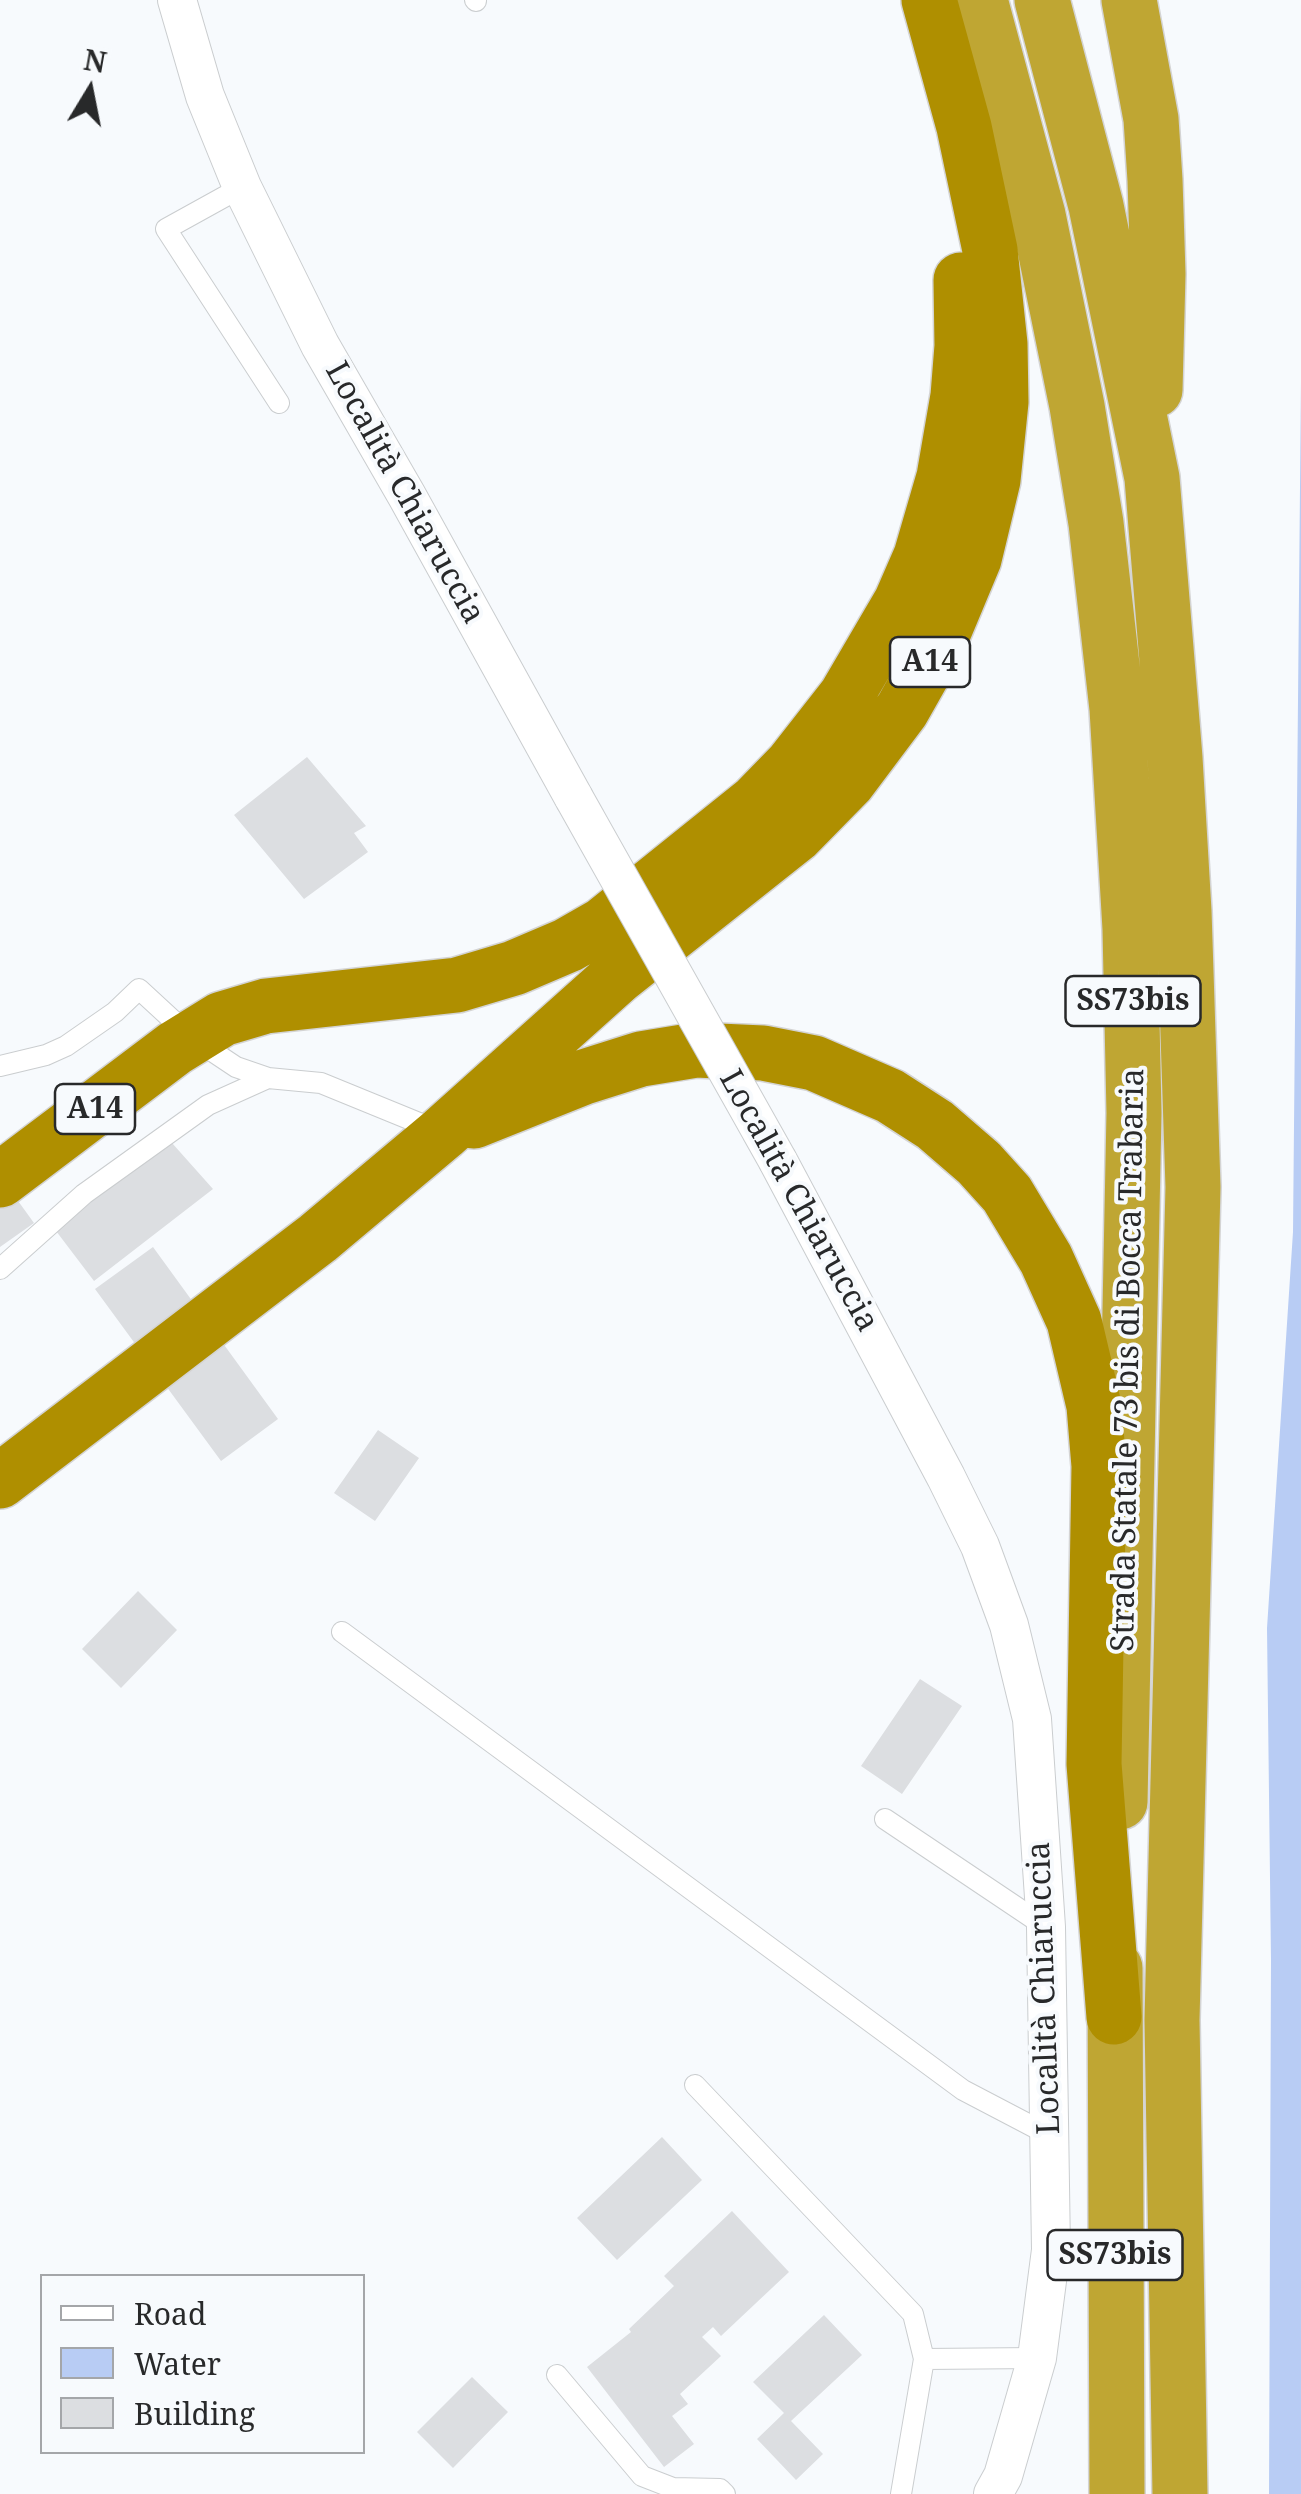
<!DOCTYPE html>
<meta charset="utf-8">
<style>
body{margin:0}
#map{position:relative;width:1301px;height:2494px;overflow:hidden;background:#f7fafd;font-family:"Noto Serif",serif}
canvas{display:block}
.legend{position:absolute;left:40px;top:2274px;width:325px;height:180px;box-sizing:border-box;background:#f7fafd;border:2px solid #a4a6a9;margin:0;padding:12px 18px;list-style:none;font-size:30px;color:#28292a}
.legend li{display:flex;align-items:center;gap:20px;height:50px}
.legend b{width:50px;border:2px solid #a4a6a9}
.north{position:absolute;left:40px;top:40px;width:100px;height:100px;-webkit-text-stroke:8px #f7fafd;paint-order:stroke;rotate:10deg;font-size:28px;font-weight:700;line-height:40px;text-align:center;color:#28292a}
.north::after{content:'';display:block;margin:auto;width:35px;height:45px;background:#28292a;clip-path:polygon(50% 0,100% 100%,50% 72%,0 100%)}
</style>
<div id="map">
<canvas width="1301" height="2494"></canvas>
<ul class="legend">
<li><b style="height:12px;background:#fff"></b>Road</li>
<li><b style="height:28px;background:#b8ccf4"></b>Water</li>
<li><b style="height:28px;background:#dcdee1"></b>Building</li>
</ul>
<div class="north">N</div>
</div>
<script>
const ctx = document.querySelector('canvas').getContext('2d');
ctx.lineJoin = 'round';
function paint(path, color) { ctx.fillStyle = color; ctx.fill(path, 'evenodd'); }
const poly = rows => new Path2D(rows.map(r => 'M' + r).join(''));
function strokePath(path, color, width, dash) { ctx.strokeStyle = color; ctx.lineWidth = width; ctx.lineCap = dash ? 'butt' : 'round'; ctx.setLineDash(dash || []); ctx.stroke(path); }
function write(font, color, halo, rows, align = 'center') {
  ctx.font = font + ' "Noto Serif",serif'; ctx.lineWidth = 8; ctx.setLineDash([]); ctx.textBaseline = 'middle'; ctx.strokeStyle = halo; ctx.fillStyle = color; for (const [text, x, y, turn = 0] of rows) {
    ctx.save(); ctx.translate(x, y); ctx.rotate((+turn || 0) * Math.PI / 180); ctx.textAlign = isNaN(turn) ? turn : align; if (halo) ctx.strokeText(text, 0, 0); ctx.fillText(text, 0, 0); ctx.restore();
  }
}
paint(poly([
 [1301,381,1301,2494,1269,2494,1271,1961,1267,1628,1293,1232]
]), '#b8ccf4');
paint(poly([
 [307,757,366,826,354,833,368,852,304,899,234,815],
 [172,1143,213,1189,94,1281,53,1227],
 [0,1176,34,1223,0,1247],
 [153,1247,278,1419,221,1461,95,1289],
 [378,1430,419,1458,375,1521,334,1493],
 [138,1591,177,1630,121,1688,82,1649],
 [920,1679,962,1706,902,1794,861,1766],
 [662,2137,702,2180,617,2260,577,2218],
 [732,2211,789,2272,721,2336,713,2327,702,2337,721,2356,680,2394,688,2404,672,2416,694,2444,664,2467,587,2367,631,2332,629,2329,674,2286,664,2276],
 [824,2315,862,2355,791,2421,823,2454,796,2480,757,2439,784,2413,753,2382],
 [472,2377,508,2412,453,2468,417,2432]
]), '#dcdee1');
const service = poly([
 [475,0,476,1],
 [242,187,166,229,279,403],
 [0,1066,46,1055,66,1046,115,1012,139,989,191,1037,236,1067,268,1078,321,1083,436,1130],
 [0,1269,84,1194,208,1105,268,1078],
 [342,1632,963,2090,1049,2135],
 [885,1819,1046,1927],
 [695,2085,913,2314,924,2359,901,2494],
 [924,2359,1037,2358],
 [557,2375,642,2476,673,2488,720,2489,725,2494]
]);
const minor = poly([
 [177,0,205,96,242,187,320,345,407,496,574,798],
 [778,1161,946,1477,980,1546,1009,1625,1032,1719,1046,1927,1051,2250,1037,2358,1003,2476,993,2494]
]);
const trunk = poly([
 [980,0,1038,215,1077,406,1096,523,1117,709,1130,929,1134,1113,1120,1802],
 [1042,0,1096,206,1152,478,1175,758,1184,911,1193,1187,1172,2020,1180,2494],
 [1129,0,1151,119,1155,180,1158,274,1155,390],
 [1115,1968,1117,2494]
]);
const motorway = poly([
 [474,1121,584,1077,641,1059,696,1050,763,1053,814,1063,890,1096,935,1125,979,1163,1007,1194,1046,1259,1074,1321,1094,1406,1099,1466,1094,1764,1114,2017],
 [0,1180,175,1048,222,1019,266,1006,457,985,514,968,568,945,603,925,756,802,792,765,846,696,901,602,921,556,944,477,958,396,962,346,961,280],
 [0,1481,318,1238,443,1133,617,977,796,835,848,782,902,710,936,650,974,559,993,480,1001,402,1000,344,990,250,964,127,929,0]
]);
strokePath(service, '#cacdcf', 22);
strokePath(minor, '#cacdcf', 40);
strokePath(trunk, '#d4d4d4', 58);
strokePath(motorway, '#d4d4d4', 58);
strokePath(service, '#fff', 20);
strokePath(minor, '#fff', 38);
strokePath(trunk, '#bfa633', 55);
strokePath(motorway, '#af8f00', 55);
const minorBridge = poly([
 [574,798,778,1161]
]);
strokePath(minorBridge, '#cacdcf', 40, []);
strokePath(minorBridge, '#fff', 38);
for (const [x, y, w] of [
 [930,662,80],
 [1133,1001,135],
 [95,1109,80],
 [1115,2255,135]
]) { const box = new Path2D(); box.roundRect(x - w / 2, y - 25, w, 50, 8); ctx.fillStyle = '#f7fafd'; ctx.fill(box); strokePath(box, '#28292a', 2.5); }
write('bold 30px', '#28292a', null, [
 ["A14",930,662],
 ["SS73bis",1133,1001],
 ["A14",95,1109],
 ["SS73bis",1115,2255]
]);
write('32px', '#28292a', '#f7fafd', [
 ["Località Chiaruccia",404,493,61],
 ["Località Chiaruccia",798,1201,61],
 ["Strada Statale 73 bis di Bocca Trabaria",1129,1360,-89],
 ["Località Chiaruccia",1045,1988,-92]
]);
</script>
